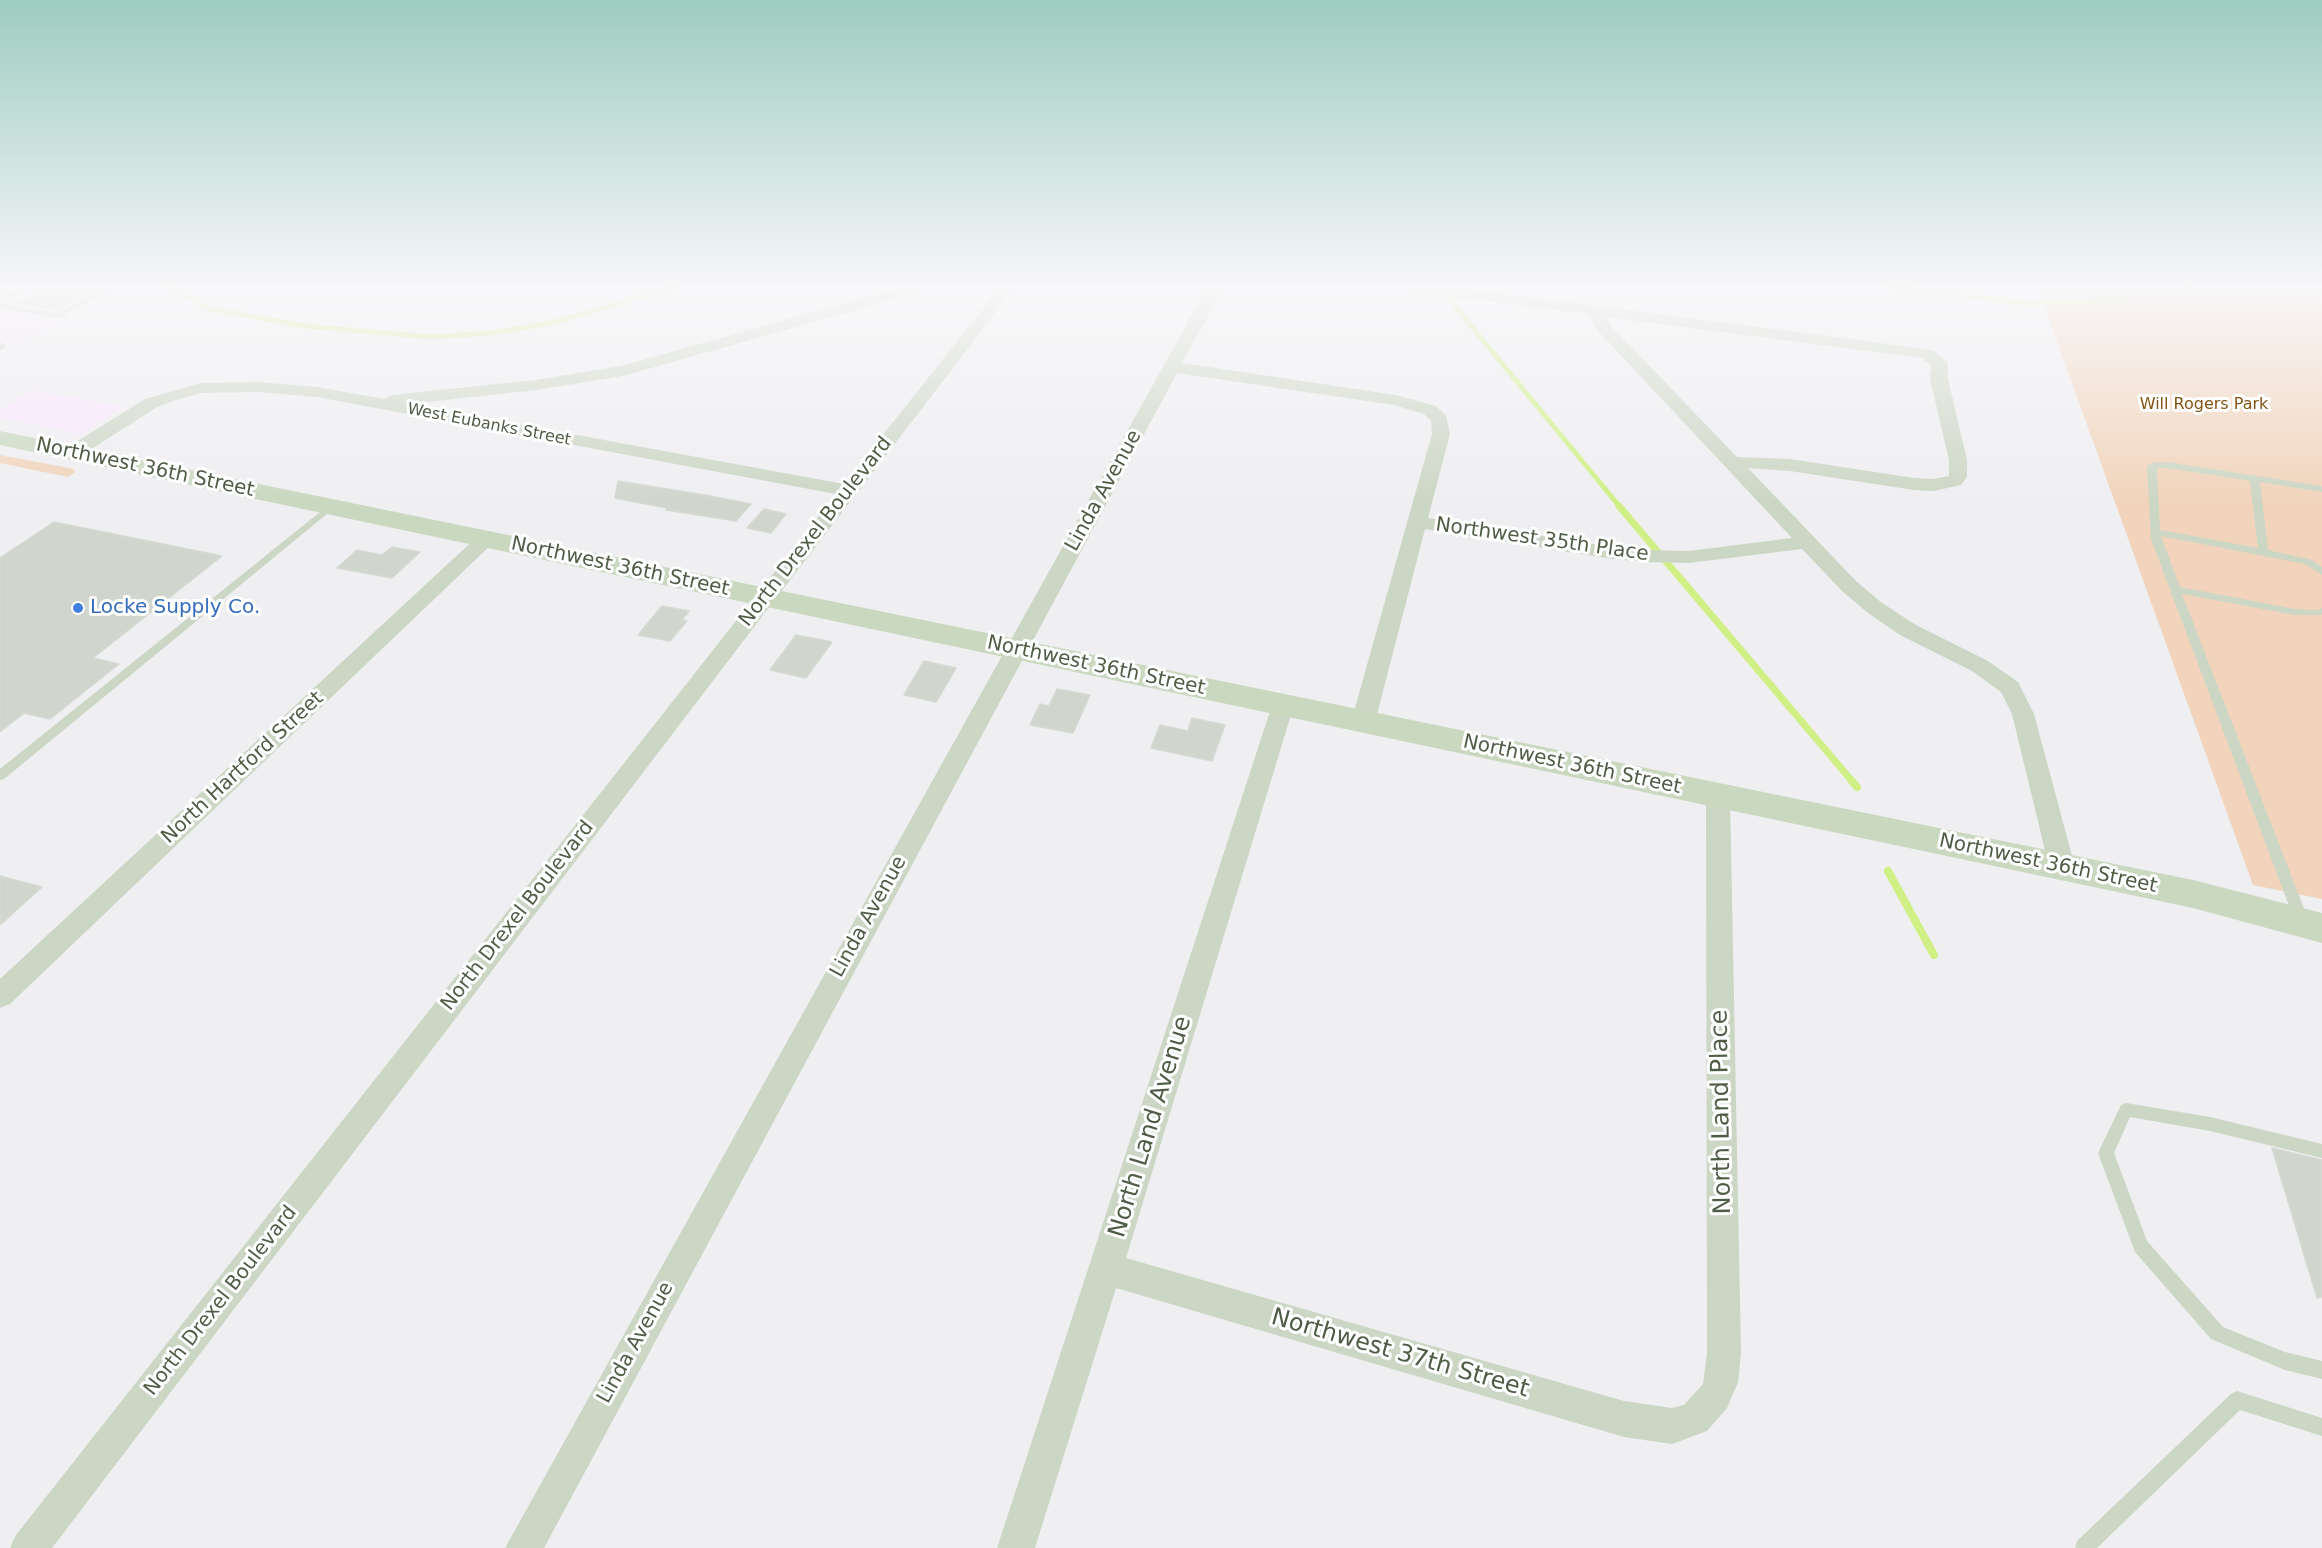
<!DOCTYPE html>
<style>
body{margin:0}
canvas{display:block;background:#efeef1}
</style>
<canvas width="2322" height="1548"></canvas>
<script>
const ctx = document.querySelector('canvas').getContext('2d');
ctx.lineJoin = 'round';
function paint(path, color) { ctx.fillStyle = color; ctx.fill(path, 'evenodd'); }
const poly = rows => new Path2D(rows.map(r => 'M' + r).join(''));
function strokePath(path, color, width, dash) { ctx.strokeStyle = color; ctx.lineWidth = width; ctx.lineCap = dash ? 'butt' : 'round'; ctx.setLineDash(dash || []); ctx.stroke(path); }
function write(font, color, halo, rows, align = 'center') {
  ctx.font = font + ' "DejaVu Sans",sans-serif'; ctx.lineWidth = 6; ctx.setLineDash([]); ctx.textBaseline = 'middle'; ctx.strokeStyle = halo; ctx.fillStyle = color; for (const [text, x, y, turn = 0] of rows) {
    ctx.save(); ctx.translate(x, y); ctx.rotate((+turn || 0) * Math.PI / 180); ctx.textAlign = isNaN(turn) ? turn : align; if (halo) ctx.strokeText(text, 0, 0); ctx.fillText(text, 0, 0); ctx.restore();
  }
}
paint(poly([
 [0,310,59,321,17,344,0,341],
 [33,390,122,407,80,434,0,417,0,409]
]), '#f8e7fd');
paint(poly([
 [2037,286,2322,286,2322,899,2253,885],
 [0,455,74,469,75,472,68,477,0,463]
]), '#f1d4bb');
strokePath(poly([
 [167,286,211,309,305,326,432,337,491,333,551,323,678,286],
 [1884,286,2024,303,2078,303,2122,298],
 [1440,288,1620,507],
 [2181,290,2192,286]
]), '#d0f086', 5);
strokePath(poly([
 [1619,506,1852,781]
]), '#d0f086', 7);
strokePath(poly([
 [1851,780,1857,787],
 [1888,871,1934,955]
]), '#d0f086', 8);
const building = poly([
 [49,286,100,286,58,310,17,304,49,286],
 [618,481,705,495,751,504,736,521,666,510,667,508,615,498,618,481],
 [764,509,786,514,771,533,747,528,764,509],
 [54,522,222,556,93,658,119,664,50,719,24,713,0,732,0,558,54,522],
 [392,547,420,552,392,578,337,568,357,550,382,555,392,547],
 [662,606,689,611,682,620,687,621,670,641,638,635,662,606],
 [796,635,832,642,806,678,770,670,796,635],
 [924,661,956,668,936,702,904,695,924,661],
 [1057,689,1090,695,1073,733,1030,725,1040,704,1049,706,1057,689],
 [1192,718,1225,725,1212,761,1151,748,1160,725,1188,731,1192,718],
 [0,876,42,887,0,925,0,876],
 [2272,1148,2322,1160,2322,1297,2317,1298,2272,1148]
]);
paint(building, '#d0d6cd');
strokePath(building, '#d4dad2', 1.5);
paint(poly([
 [26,286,36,286,16,297,0,294,0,290,15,292,26,286],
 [108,286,118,286,59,318,0,308,0,304,58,313,108,286],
 [0,342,7,346,0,351,0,342],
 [2167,462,2322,486,2322,492,2260,482,2268,550,2312,560,2322,567,2322,575,2305,564,2161,536,2180,587,2295,609,2316,610,2322,608,2322,615,2295,615,2182,594,2305,911,2303,915,2298,916,2293,915,2291,911,2151,539,2147,466,2152,463,2167,462],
 [2157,468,2167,468,2250,481,2258,548,2160,530,2157,468],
 [330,504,335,507,333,509,4,779,0,780,0,769,330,504],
 [2126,1103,2210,1117,2322,1144,2322,1158,2210,1131,2130,1117,2114,1153,2147,1241,2223,1327,2285,1352,2322,1361,2322,1379,2285,1370,2211,1339,2135,1252,2098,1153,2121,1105,2126,1103],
 [2237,1391,2322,1418,2322,1436,2240,1410,2097,1548,2075,1548,2077,1541,2231,1394,2237,1391]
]), '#ccd6c4');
paint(poly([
 [906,286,932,286,930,289,623,376,536,390,408,404,844,484,1001,286,1016,286,757,623,52,1548,10,1548,16,1535,836,494,317,397,258,392,201,393,176,400,157,407,79,457,65,457,63,453,65,449,145,399,201,383,258,382,317,387,384,399,392,395,536,380,621,366,906,286],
 [1208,286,1224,286,1182,363,1396,395,1436,406,1446,416,1450,434,1428,518,1613,547,1646,550,1689,551,1792,538,1600,333,1588,314,1406,291,1399,286,1445,286,1933,350,1948,363,1948,379,1967,460,1967,477,1961,485,1933,491,1914,490,1790,471,1748,468,1856,581,1882,603,1916,625,1988,661,2018,682,2034,714,2075,867,2071,874,2062,877,2053,874,2049,867,2012,714,2001,692,1972,671,1900,635,1868,613,1842,591,1802,549,1689,563,1646,562,1613,559,1425,529,1375,722,1371,728,1363,730,1355,728,1351,722,1432,434,1431,421,1424,414,1394,405,1177,373,544,1548,505,1548,1208,286],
 [1606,317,1922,358,1931,365,1930,379,1949,460,1949,476,1933,479,1914,478,1790,459,1737,457,1612,327,1606,317],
 [486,533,493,535,496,539,493,543,10,1004,0,1008,0,979,479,535,486,533],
 [1283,697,1291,699,1294,705,1126,1258,1624,1401,1672,1408,1684,1405,1703,1384,1707,1353,1706,796,1709,790,1718,787,1727,790,1730,796,1741,1353,1738,1382,1727,1408,1707,1431,1672,1444,1624,1437,1116,1288,1035,1548,997,1548,1272,705,1275,699,1283,697]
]), '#ccd6c4');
paint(poly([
 [0,431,2193,880,2322,913,2322,943,2193,908,0,445,0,431]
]), '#cad8c0');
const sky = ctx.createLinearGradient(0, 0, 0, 503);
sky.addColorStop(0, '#9eccc1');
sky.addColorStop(0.57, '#f8f7f9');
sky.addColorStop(1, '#f8f7f900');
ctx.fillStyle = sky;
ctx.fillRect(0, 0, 2322, 503);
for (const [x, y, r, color] of [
 [78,608,6,"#3f7fe0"]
]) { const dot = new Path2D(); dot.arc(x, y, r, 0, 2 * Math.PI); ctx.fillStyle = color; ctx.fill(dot); strokePath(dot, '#fff', 2); }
write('16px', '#825413', '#fff', [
 ["Will Rogers Park",2204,405]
]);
write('16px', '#505d46', '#fff', [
 ["West Eubanks Street",489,425,11]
]);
write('20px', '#505d46', '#fff', [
 ["Northwest 36th Street",145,468,12],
 ["Linda Avenue",1104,491,-61],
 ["North Drexel Boulevard",816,532,-52],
 ["Northwest 35th Place",1542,540,8],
 ["Northwest 36th Street",620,567,12],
 ["Northwest 36th Street",1096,666,12],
 ["Northwest 36th Street",1572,765,12],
 ["North Hartford Street",243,768,-43],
 ["Northwest 36th Street",2048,864,12],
 ["North Drexel Boulevard",518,916,-52],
 ["Linda Avenue",869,917,-61],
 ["North Drexel Boulevard",221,1301,-52],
 ["Linda Avenue",636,1343,-61]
]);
write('20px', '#366cbe', '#fff', [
 ["Locke Supply Co.",90,608]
], 'left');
write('24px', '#505d46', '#fff', [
 ["North Land Place",1722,1112,-91],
 ["North Land Avenue",1151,1127,-73],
 ["Northwest 37th Street",1400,1354,16]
]);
</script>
